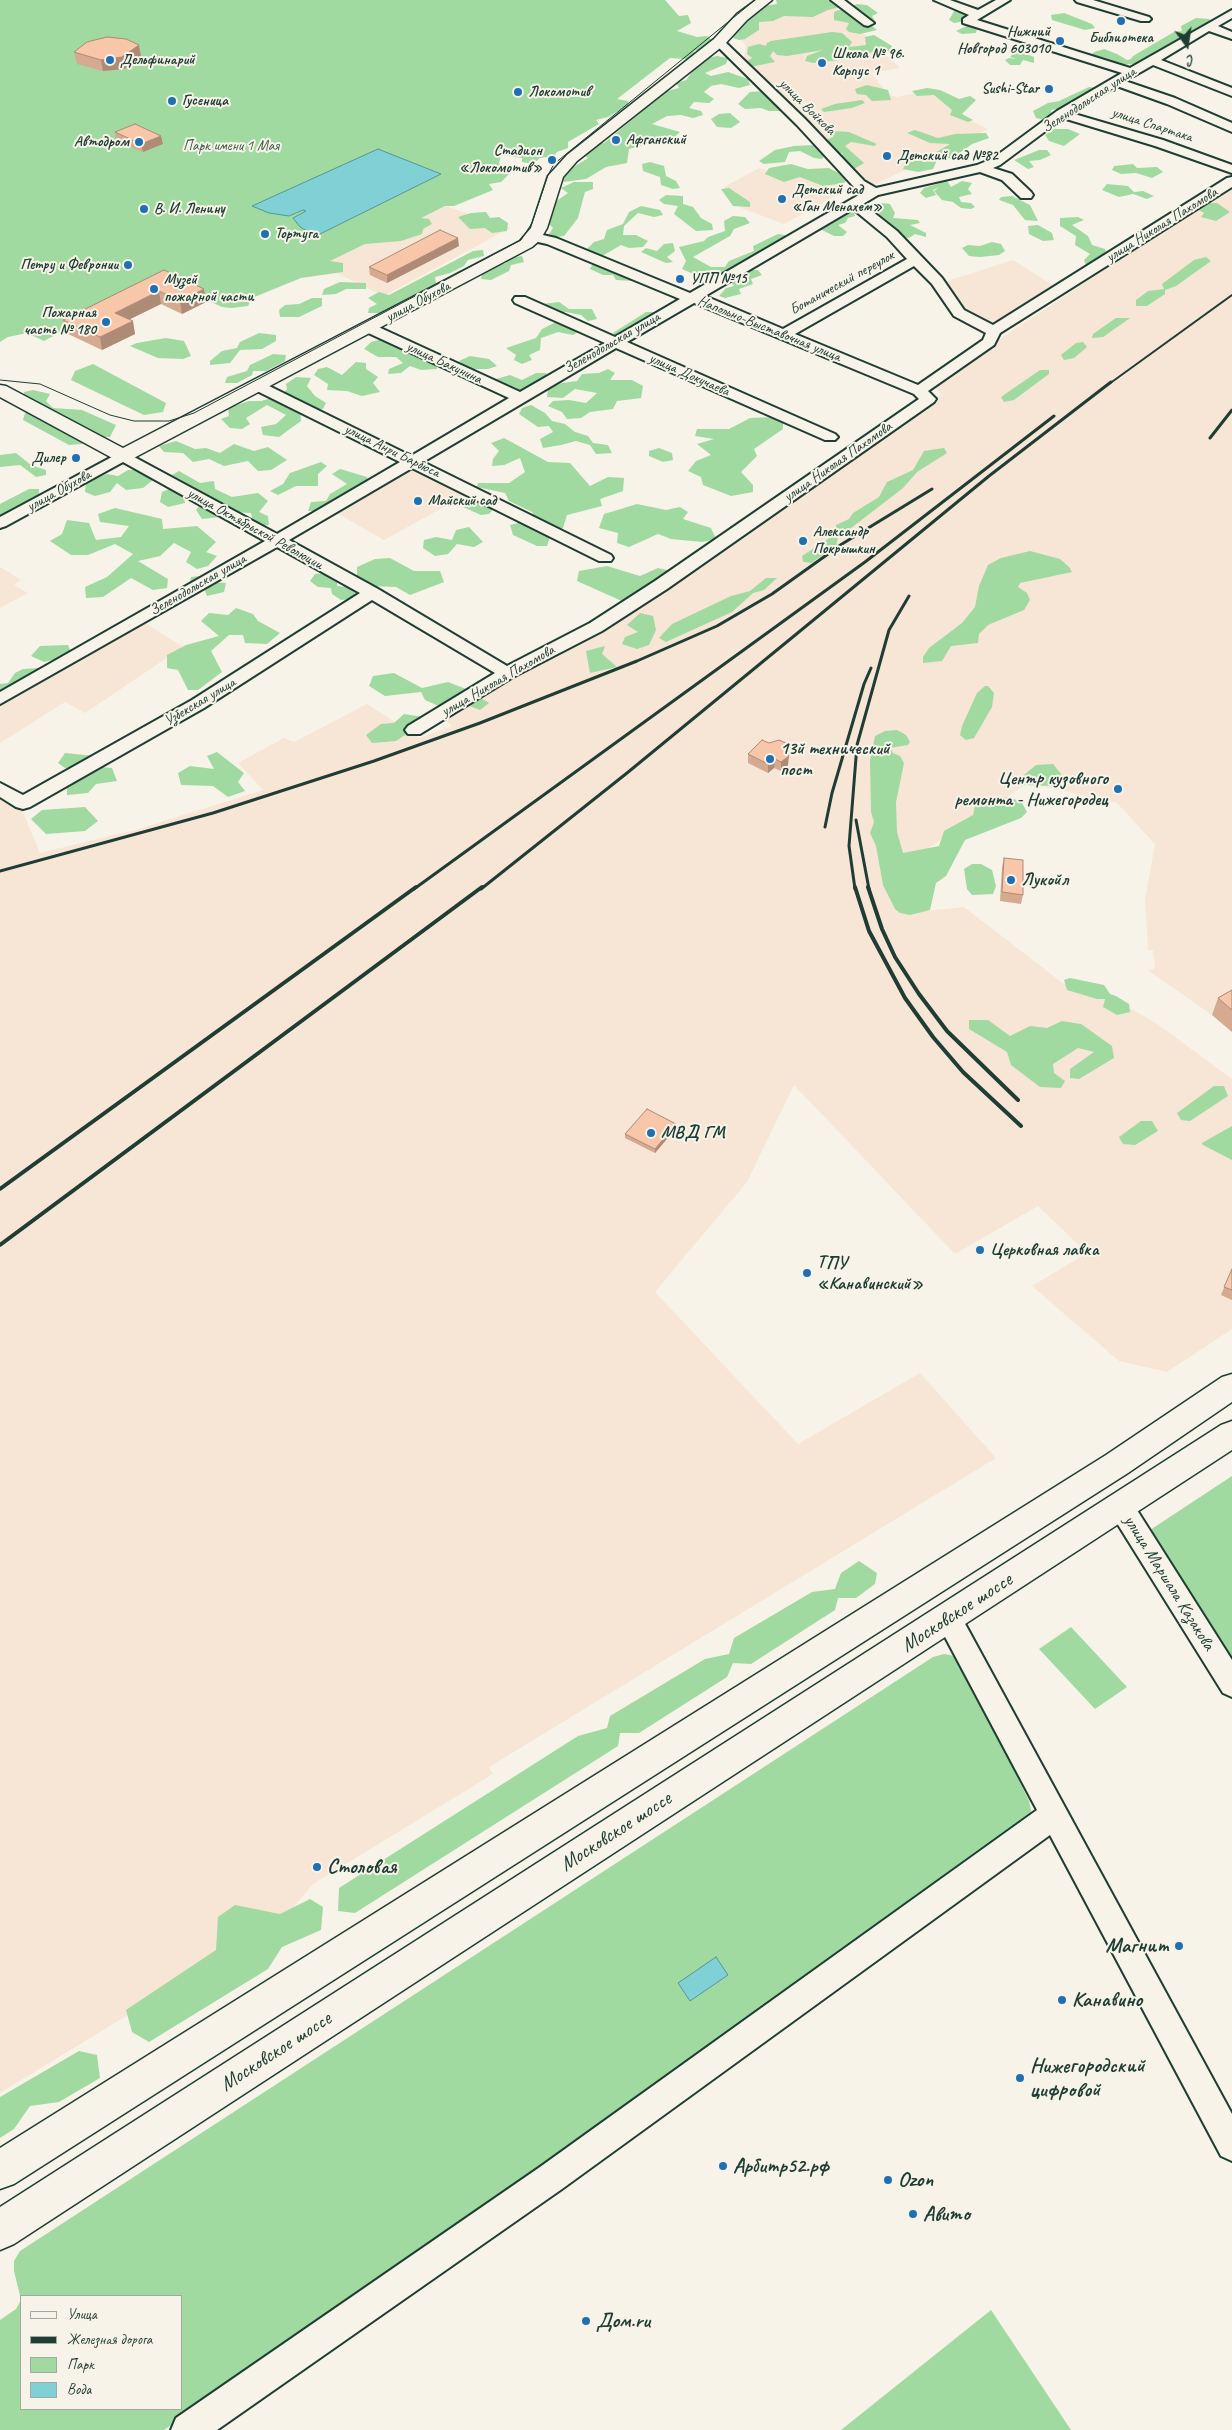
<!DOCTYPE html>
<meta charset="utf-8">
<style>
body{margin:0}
#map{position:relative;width:1232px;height:2430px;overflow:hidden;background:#f7f3e8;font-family:Caveat,sans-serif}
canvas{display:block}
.legend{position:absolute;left:20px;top:2295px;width:162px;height:115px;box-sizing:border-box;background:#f7f3e8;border:1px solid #a1aaa0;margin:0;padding:6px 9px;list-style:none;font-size:15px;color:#1f3d34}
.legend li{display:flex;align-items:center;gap:10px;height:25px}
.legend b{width:25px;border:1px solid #a1aaa0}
.north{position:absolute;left:1162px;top:20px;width:50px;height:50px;-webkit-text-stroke:4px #f7f3e8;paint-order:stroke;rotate:166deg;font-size:14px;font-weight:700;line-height:20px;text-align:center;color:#1f3d34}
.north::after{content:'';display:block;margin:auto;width:18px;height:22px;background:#1f3d34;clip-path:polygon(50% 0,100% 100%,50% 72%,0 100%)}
</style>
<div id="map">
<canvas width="1232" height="2430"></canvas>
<ul class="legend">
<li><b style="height:6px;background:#f7f3e8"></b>Улица</li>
<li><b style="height:6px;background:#1f3d34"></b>Железная дорога</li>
<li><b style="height:14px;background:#a0daa0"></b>Парк</li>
<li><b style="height:14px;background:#7fd1d6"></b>Вода</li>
</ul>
<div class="north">С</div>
</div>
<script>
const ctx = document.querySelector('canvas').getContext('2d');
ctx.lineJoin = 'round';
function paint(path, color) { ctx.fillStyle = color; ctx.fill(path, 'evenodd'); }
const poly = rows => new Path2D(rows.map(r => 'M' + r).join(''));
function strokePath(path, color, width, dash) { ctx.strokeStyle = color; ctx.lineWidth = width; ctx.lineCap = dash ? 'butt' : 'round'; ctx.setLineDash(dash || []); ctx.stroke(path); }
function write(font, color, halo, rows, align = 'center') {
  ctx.font = font + ' Caveat,sans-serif'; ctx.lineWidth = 4; ctx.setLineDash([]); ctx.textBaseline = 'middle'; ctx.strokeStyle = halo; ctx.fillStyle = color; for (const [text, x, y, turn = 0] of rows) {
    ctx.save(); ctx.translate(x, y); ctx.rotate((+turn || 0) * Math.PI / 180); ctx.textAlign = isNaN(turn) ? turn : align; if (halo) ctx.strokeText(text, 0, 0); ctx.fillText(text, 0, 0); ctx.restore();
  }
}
paint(poly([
 [834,5,900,68,871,73,889,95,897,97,933,89,968,107,958,114,988,129,874,185,865,182,801,114,744,58,746,46,739,37,753,19],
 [759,168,783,175,827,170,845,191,784,224,741,208,724,187],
 [1232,185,1232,1032,1212,1015,1149,971,1155,968,1153,950,1148,950,1145,900,1155,844,1117,803,1028,783,887,875,917,912,964,907,1064,984,1103,993,1156,1023,1232,1079,1232,1329,1167,1372,1119,1361,1032,1286,1087,1253,1038,1206,955,1254,794,1085,747,1182,655,1292,798,1444,920,1373,996,1458,489,1767,493,1774,313,1884,282,1921,0,2093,0,799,22,810,40,853,139,829,263,790,238,763,284,738,294,742,367,704,419,738,452,726,443,718,780,506,941,394,932,384],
 [445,206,510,228,384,296,320,265],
 [1013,260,1056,287,992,328,966,315,944,282],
 [415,465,469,493,384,540,335,512],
 [0,567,21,580,14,585,28,593,0,608],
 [142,621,183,647,85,713,65,702,0,743,0,703]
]), '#f7e6d5');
paint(poly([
 [0,0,665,0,679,16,688,15,691,23,677,31,697,37,707,36,712,40,701,50,693,51,697,53,686,59,670,58,617,99,628,101,628,105,608,117,596,120,599,124,568,142,568,148,557,152,554,156,540,158,533,164,522,162,522,158,501,155,499,163,510,173,501,182,489,184,493,190,454,206,445,206,421,218,429,219,432,224,423,229,422,234,401,241,365,244,330,261,343,263,343,272,301,278,252,298,248,306,232,308,222,307,205,299,207,296,170,279,81,330,63,331,44,341,27,333,8,337,0,342],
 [776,0,828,0,837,3,840,7,828,10,813,17,784,16,773,21,759,22,759,30,745,39,739,40,733,38,735,31,743,27,740,23,764,6,777,4],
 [857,4,867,5,878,13,872,16,875,21,872,26,877,30,860,34,849,32,846,29,849,23,834,20,834,12],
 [954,11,967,12,968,17,985,22,977,28,976,33,962,34,956,31,971,24,966,21,954,23,949,20],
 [1064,13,1092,24,1095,28,1085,30,1052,20,1051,15],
 [1196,18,1209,19,1212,23,1200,30,1188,31,1189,36,1159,55,1145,58,1143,63,1121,65,1090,57,1094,52,1104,49,1117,54,1127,60,1131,59,1133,56,1174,32,1182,31,1181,26],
 [832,32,842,33,852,42,849,47,866,45,865,37,874,35,892,46,889,52,872,52,858,58,813,63,805,61,807,56,823,50,787,56,777,55,773,51,770,56,775,62,750,67,746,62,752,58,747,54,748,47,759,44,766,46,767,43,771,41],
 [1016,50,1034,57,1034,63,1023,60,1020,65,1010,65,1005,60,1009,58,1017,59,1010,57],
 [717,56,728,58,726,64,705,73,711,76,728,72,748,79,750,85,739,88,721,84,711,86,704,92,714,99,709,103,694,102,689,108,701,111,703,115,693,118,681,115,667,116,652,124,680,132,671,140,650,140,643,145,629,149,627,163,606,167,586,179,564,182,559,176,588,158,581,152,591,144,604,143,667,91,679,88,676,83,686,80,692,72,689,67,698,60],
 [867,85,888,90,891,100,872,101,866,95,857,94,855,89],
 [1089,87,1097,88,1097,90,1067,107,1051,110,1053,117,1045,120,1036,118,1033,111,1048,103,1059,101],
 [927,88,940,90,959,99,970,96,976,100,962,114,973,120,968,122,950,115,952,110,934,95,917,96,912,91],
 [764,91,784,111,769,111,761,108,745,109,738,104,750,92],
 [862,100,865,103,852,108,824,112,821,109,835,104],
 [730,113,740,122,731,128,717,127,711,119,719,114],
 [1054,129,1068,129,1080,134,1064,146,1049,141,1045,135],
 [915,130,938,138,955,134,986,133,989,138,972,144,953,158,937,160,933,169,918,172,903,169,907,161,923,160,950,144,930,143,907,133],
 [834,131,849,132,877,144,874,146,851,142,845,146,864,163,854,169,843,167,838,160,843,154,830,148,824,142,832,137],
 [815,145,826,154,822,159,814,158,800,151,789,152,785,162,764,164,759,161,775,150,794,146],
 [1039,150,1047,150,1051,155,1040,160,1029,161,1034,167,1028,169,1014,160],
 [650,162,664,166,666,176,676,181,680,188,673,189,661,185,660,177,643,171,642,164],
 [791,164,808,169,829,168,848,178,844,183,823,186,800,177,784,182,765,174,769,168],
 [1133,164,1137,168,1157,167,1163,172,1152,178,1136,173,1121,174,1112,170,1114,166],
 [947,181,951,187,962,181,972,183,968,189,972,194,959,197,961,202,971,203,975,207,971,209,961,208,953,202,942,200,934,191,939,187,933,190,936,195,926,198,920,193,924,188],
 [574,182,593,182,593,189,585,192,578,218,564,236,557,237,549,234,553,228,545,220,548,207,568,193,561,188],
 [1107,184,1128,186,1134,192,1143,191,1154,196,1147,199,1133,194,1119,197,1102,190],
 [729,188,750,202,750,207,733,206,721,189],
 [666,195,683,196,683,204,693,207,701,218,712,224,713,230,696,231,674,214,678,206,664,204,659,200],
 [1012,196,1030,205,1038,221,1025,220,1013,205,999,200,1001,197],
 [882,203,890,204,895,213,893,218,918,220,920,223,910,225,926,233,926,237,915,234,909,238,901,236,900,232,891,230,884,224,885,220,876,218,874,207],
 [1208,203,1217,203,1230,212,1216,221,1201,217,1204,213,1199,210],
 [641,206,660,210,663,215,654,217,638,213,624,226,623,235,636,235,648,241,643,247,629,248,621,245,604,255,591,255,587,249,594,242,604,239,607,230,623,224,629,212],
 [848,211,854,212,855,216,848,218,845,223,838,225,847,232,843,236,834,236,822,230,810,235,801,235,796,230,802,226,814,226],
 [486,212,490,218,499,217,508,223,507,231,492,233,485,228,470,229,458,217,471,213],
 [733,216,745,217,750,223,734,229,730,236,693,257,711,267,725,267,729,261,754,251,753,246,778,234,791,236,705,286,699,285,702,278,682,269,686,261,679,247,704,241,708,237,725,231,724,221],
 [1078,217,1084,220,1072,225,1088,236,1092,245,1105,249,1108,261,1087,268,1084,260,1090,254,1075,245,1076,236,1060,226,1060,218],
 [1038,225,1052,233,1054,240,1043,241,1029,234,1028,226],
 [992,242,1001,244,1005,251,999,255,980,257,969,256,962,248,968,245,980,246],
 [673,243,675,251,667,257,673,262,666,263,641,252,646,248,657,251,664,244],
 [483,250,484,256,468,260,464,266,450,273,435,277,436,283,380,313,368,313,369,308,377,304,368,298,379,292,389,295,473,251],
 [522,256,524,262,511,265,509,271,491,280,481,279,482,274,499,265,506,263,509,258],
 [1206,257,1211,261,1176,286,1165,290,1165,294,1147,306,1136,306,1136,300,1148,291,1164,289,1162,284,1194,260],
 [601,263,614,269,616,273,624,272,630,275,633,281,616,280,613,275,603,275,590,269,592,265],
 [749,270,758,270,762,275,751,279,753,284,739,289,741,294,725,298,719,296,726,288,734,286,731,282,737,278,743,278,741,274],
 [340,282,366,283,366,289,346,289,336,294,322,295,324,289],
 [312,298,322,298,322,306,299,317,280,317,279,310,285,305,299,304],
 [559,302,569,309,592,309,597,319,588,321,581,315,566,312,549,315,540,311,542,304],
 [646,312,656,312,657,315,617,337,613,333],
 [568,316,576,318,580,331,573,335,558,332,541,338,540,350,529,355,532,360,522,364,514,360,516,355,506,348,536,338,542,329,554,323,563,323],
 [1116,318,1130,318,1103,337,1092,338,1093,334],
 [259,333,276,335,276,341,262,349,240,350,230,363,210,365,210,361,222,351,237,348,240,342],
 [166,338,184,341,191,356,183,359,158,358,130,346,137,343],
 [382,339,404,349,406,354,416,353,437,362,437,369,421,370,410,366,401,373,388,374,389,369,403,363,396,357,378,357,364,349,371,342],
 [1083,342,1087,347,1074,358,1064,360,1061,355,1076,343],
 [273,354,286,355,285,361,266,371,253,371,252,375,237,383,225,383,227,377,247,371,250,365],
 [470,356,489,359,497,366,488,369,468,369,459,361],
 [356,362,366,363,366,369,378,377,373,383,380,392,362,396,347,391,327,390,328,384,314,375,318,369,327,367,342,375],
 [93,364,166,403,163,412,144,415,71,380,75,371],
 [608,369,615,373,610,380,632,380,643,386,641,398,617,401,613,409,590,412,581,418,567,419,562,412,548,406,553,401,569,400,586,403,597,393,575,389,563,398,547,397,548,389,562,383,577,381,582,374,599,373],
 [1040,370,1049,370,1049,374,1014,400,1004,402,1001,397],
 [536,373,546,373,547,377,526,391,518,392,515,387,503,389,494,384,496,379,510,375,522,380],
 [296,377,311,378,307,386,315,396,326,403,323,409,312,410,282,395,287,389,286,384],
 [33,390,50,394,46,401,53,408,82,410,116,425,110,437,90,437,82,444,69,445,23,420,25,413,35,411,40,403,24,398,24,392],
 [275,397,300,409,301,421,279,437,263,435,261,427,276,424,286,415,267,405,246,418,250,424,242,429,230,428,221,419,229,416,228,408,249,401,261,401],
 [531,405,545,413,552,421,565,424,575,432,588,436,593,443,608,445,612,453,596,454,590,445,576,441,561,445,543,448,540,439,553,432,549,426,538,427,519,414,522,408],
 [774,417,783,422,783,429,754,449,757,456,741,472,753,485,753,492,731,496,703,485,701,477,688,471,696,461,711,455,697,444,714,439,695,436,697,429,729,429,750,418],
 [504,438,548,462,570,463,590,486,608,477,624,478,623,491,600,499,602,506,567,515,563,528,556,531,537,522,532,512,509,501,505,493,477,487,478,483,509,483,525,472,520,458,504,465,492,466,493,459,499,451,491,443],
 [176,441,195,449,206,448,220,453,234,444,254,451,268,447,287,460,271,470,258,471,248,461,224,466,209,459,193,462,183,453,164,452,159,446],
 [659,448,672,453,673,460,663,462,649,456,649,451],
 [944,448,947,453,917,472,903,488,846,532,836,532,836,525,849,519,853,513,879,497,887,482,913,470,924,451],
 [16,453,31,465,46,470,46,475,36,477,20,465,0,467,0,455],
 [321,462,327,466,318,474,318,486,296,486,278,495,270,491,283,484,290,473],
 [340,469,367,477,369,483,322,511,308,511,311,502,326,501,330,494,347,484,332,474],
 [128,470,146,470,153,480,143,488,126,490,117,483,110,492,95,496,85,492,86,482,107,474,118,476],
 [179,471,200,483,214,481,215,489,232,497,258,493,268,501,259,512,268,516,269,525,254,526,251,513,232,512,220,517,202,519,196,510,204,500,194,494,194,487,172,475],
 [174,487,184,493,185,503,168,507,160,502,162,492],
 [29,489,39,489,39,495,0,518,0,504],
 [480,497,496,506,489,514,481,515,463,507,469,499],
 [637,504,666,510,680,507,688,512,683,519,711,528,716,539,702,542,671,539,658,534,629,547,617,543,618,533,599,528,604,514],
 [115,508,162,519,163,529,197,526,216,542,206,552,217,556,208,566,197,569,186,562,191,552,174,543,160,556,138,561,168,579,167,588,153,590,131,578,103,597,86,598,85,587,107,577,133,554,115,544,88,555,71,555,50,541,62,534,67,520,89,523,96,540,121,537,129,526,100,522,98,514],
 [522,522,550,537,547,546,537,546,513,535,510,525],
 [469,527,483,542,474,547,457,544,448,554,435,556,423,548,424,540,436,537,452,540,456,530],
 [831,537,838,538,836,546,811,563,803,562,802,556],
 [1030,551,1060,559,1069,567,1072,572,1020,583,1018,587,1027,593,1030,600,1024,610,988,625,979,634,978,643,951,646,942,661,923,663,923,657,929,648,962,623,975,607,979,586,988,565,1001,558],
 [390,558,414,571,440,571,444,582,410,595,396,587,371,586,357,576,357,567,375,559],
 [607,566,640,576,658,568,667,570,669,574,624,602,577,581,579,571],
 [326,573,337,580,337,586,347,587,355,593,352,599,341,600,332,594,331,588,318,587,310,581,315,574],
 [209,575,212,582,226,583,224,592,207,596,204,588,189,587,191,577],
 [766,578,777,578,764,590,753,593,732,612,666,642,659,638,672,624,731,596,750,591],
 [236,608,253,614,258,621,280,633,267,644,245,643,243,635,229,635,211,651,222,672,198,690,188,690,178,670,167,668,167,655,186,645,219,636,201,621,209,613,228,615],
 [640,613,653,616,656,630,649,645,637,649,622,644,625,637,638,632,627,625],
 [68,645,72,655,44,662,31,656,40,646],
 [605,646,602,654,617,667,590,673,586,651],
 [38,668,37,678,0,698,0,684,8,683,15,673,23,669],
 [394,673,422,688,448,682,466,689,489,703,480,710,462,703,443,708,425,700,421,692,385,696,369,686,373,676],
 [985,686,988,686,994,693,992,707,974,738,966,740,960,735,962,726,977,693],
 [404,714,423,717,417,727,396,741,372,743,366,735,381,724,394,723],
 [897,730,906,735,910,742,908,745,890,748,893,753,900,756,904,763,896,802,897,832,903,853,939,846,944,831,973,815,976,801,1010,797,1022,803,1027,812,1021,818,965,840,946,876,936,883,930,910,910,915,900,913,895,909,883,885,876,846,870,833,874,822,871,812,870,760,875,736,885,731],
 [217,752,244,773,238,782,245,791,228,797,213,786,181,785,178,773,190,766,214,769,207,756],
 [65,753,95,756,101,767,112,768,117,781,96,784,88,793,67,795,67,788,86,776,80,766,65,768,58,763],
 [1053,764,1061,774,1056,786,1023,785,1019,779,1036,765],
 [85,807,98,821,85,831,46,834,31,819,42,810],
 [972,864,981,864,992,870,996,886,993,894,972,895,967,889,964,869],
 [1070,978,1104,985,1110,994,1116,996,1129,1004,1130,1012,1117,1015,1103,1007,1105,999,1097,999,1067,990,1064,980],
 [969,1020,988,1020,1010,1036,1030,1026,1047,1028,1062,1021,1081,1024,1112,1046,1114,1058,1079,1079,1070,1078,1070,1069,1094,1052,1078,1048,1053,1064,1054,1073,1065,1081,1061,1088,1040,1087,1011,1065,1007,1052,969,1029],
 [1214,1086,1224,1086,1228,1096,1190,1121,1181,1120,1177,1113],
 [1141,1121,1152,1121,1158,1131,1135,1145,1123,1144,1119,1137],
 [1232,1126,1232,1160,1203,1145,1202,1143],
 [1232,1476,1232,1670,1147,1532],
 [859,1561,877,1573,875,1584,856,1598,838,1598,835,1610,751,1664,733,1663,727,1677,639,1733,620,1733,618,1746,355,1913,338,1911,339,1888,578,1736,607,1728,610,1716,705,1659,729,1654,734,1638,812,1592,835,1589,841,1573],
 [1071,1627,1127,1687,1095,1709,1039,1649],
 [944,1654,954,1656,962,1662,1029,1801,1031,1810,1029,1820,164,2430,0,2430,0,2320,16,2309,21,2300,14,2271,14,2261,20,2251,933,1657],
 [21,2296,181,2296,181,2409,21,2409],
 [310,1899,323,1907,321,1930,282,1947,268,1969,149,2042,132,2032,126,2010,216,1950,218,1917,235,1905,280,1914],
 [79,2051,97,2055,100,2078,59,2102,30,2106,14,2129,0,2138,0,2097],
 [991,2310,1071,2430,841,2430]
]), '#a0daa0');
const water = poly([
 [378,149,441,174,316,236,300,227,293,218,306,211,303,210,289,216,269,213,252,206,378,149],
 [716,1957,728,1975,690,2001,678,1983,716,1957]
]);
paint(water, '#7fd1d6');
strokePath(water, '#599695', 1);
const street = poly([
 [831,0,844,0,874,23,868,26,864,25,831,0],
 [934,0,950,0,978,10,996,0,1010,0,977,20,1130,68,1232,10,1232,18,1218,26,1232,32,1232,39,1209,31,1161,60,1232,88,1232,96,1153,65,1125,81,1175,98,1232,123,1232,132,1167,104,1117,86,1071,113,1163,140,1232,165,1232,173,1155,146,1063,118,1000,165,993,168,1012,174,1031,192,1033,195,1031,198,1021,198,1002,180,980,172,878,195,863,204,897,231,942,278,964,310,993,325,1227,178,1232,177,1232,187,1000,333,994,345,928,391,936,399,934,402,667,589,602,631,513,677,420,734,408,734,405,730,408,726,495,673,372,600,204,708,30,807,23,809,16,807,0,797,0,783,23,795,192,700,360,593,277,547,0,704,0,692,265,541,123,462,6,526,0,528,0,517,123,451,277,534,400,462,253,389,251,386,253,383,263,383,411,456,509,398,364,331,362,328,364,325,374,325,520,392,605,343,515,303,513,300,515,297,525,297,615,337,680,299,547,244,529,240,527,237,529,234,534,233,556,238,690,293,864,192,854,187,797,125,715,44,715,40,723,40,805,119,864,181,876,188,977,165,992,159,1057,111,1122,73,963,23,963,19,969,15,934,0],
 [853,209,887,237,907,259,783,329,705,296,853,209],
 [914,266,932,284,954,316,986,333,983,340,918,385,795,334,914,266],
 [694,303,914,394,919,399,655,581,590,623,507,666,378,589,289,540,412,468,599,561,611,561,613,558,611,555,423,462,616,348,825,440,835,440,838,437,835,434,627,342,694,303],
 [1075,0,1093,0,1149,17,1151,19,1149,21,1141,21,1077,2,1075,0],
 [1121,1496,1130,1499,1232,1660,1232,1697,1223,1693,1112,1515,1108,1507,1112,1499,1121,1496],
 [948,1606,957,1609,1232,2114,1232,2161,1221,2156,1050,1835,562,2189,217,2430,171,2430,176,2418,540,2167,1037,1810,935,1618,939,1609,948,1606]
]);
const secondary = poly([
 [756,0,772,0,747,20,724,45,577,161,563,177,547,228,540,240,532,247,130,460,116,460,0,397,0,385,6,386,123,448,520,241,531,228,548,176,567,155,714,39,737,14,756,0],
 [1232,1374,1232,1402,1128,1473,14,2184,0,2189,0,2148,1106,1455,1222,1377,1232,1374],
 [1232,1421,1232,1450,14,2244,0,2250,0,2207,1221,1425,1232,1421]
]);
strokePath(street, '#1f3d34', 4);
strokePath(secondary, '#1f3d34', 3);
paint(street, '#f7f3e8');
paint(secondary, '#f7f3e8');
strokePath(poly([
 [0,380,40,384,110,415,134,421,169,421,194,413,521,240,532,223,548,175,554,164,755,0]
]), '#1f3d34', 1);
strokePath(poly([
 [1109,384,1232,295]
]), '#1f3d34', 2);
strokePath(poly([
 [1210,438,1232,410],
 [856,820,869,889],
 [825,827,832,793,864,684,871,668],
 [0,871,213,813,374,761,480,723,637,661,717,626,772,594,842,544,932,489],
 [414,889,865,562,1054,416],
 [481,889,627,773,989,476,1111,382],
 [855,889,849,846,857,745,889,630,909,596]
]), '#1f3d34', 3);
strokePath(poly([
 [855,887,869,931,905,998,933,1037,963,1072,1021,1126],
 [868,887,882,929,895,957,919,994,947,1031,1018,1100],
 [0,1189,416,887],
 [0,1245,482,887]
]), '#1f3d34', 4);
paint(poly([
 [139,45,141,57,124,69,103,71,77,64,74,52],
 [115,132,163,144,143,152,116,141],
 [459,246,387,283,370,275,369,267],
 [164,270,206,302,182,314,161,304,130,319,135,334,102,350,66,333,63,320],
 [762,740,788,765,781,771,774,768,768,773,748,763,748,754],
 [1004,858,1023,895,1021,904,1000,901,1002,867],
 [1232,990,1232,1032,1212,1015,1218,998],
 [676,1124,676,1128,655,1153,625,1138,625,1134],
 [1232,1269,1232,1300,1221,1295]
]), '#d5aa91');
paint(poly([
 [139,45,141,57,124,69,103,71,101,60],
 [161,136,163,144,143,152,141,144],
 [458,238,459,246,387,283,387,275],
 [204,289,206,302,182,314,180,301],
 [159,291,161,304,118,325,115,313],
 [133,321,135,334,102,350,100,337],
 [789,756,788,765,781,771,781,762],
 [775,759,774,768,768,773,768,764],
 [676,1124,676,1128,655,1153,655,1149]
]), '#ae8b76');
const building = poly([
 [107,37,126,39,139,45,122,57,101,60,74,52,87,42,107,37],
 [135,124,161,136,141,144,115,132,135,124],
 [440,230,458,238,387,275,369,267,440,230],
 [164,270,204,289,180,301,159,291,115,313,133,321,100,337,63,320,164,270],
 [762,740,769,743,779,740,788,744,789,756,781,762,775,759,768,764,748,754,762,740],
 [1004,858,1023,860,1023,895,1002,892,1004,858],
 [1232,990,1232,1010,1218,998,1232,990],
 [647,1109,676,1124,655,1149,625,1134,647,1109],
 [1232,1269,1232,1290,1224,1287,1232,1269]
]);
paint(building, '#f8c6a9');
strokePath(building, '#ae8b76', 1);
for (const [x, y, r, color] of [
 [1121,21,5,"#1f6fb2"],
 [1060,41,5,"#1f6fb2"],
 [110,60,5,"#1f6fb2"],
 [822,63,5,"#1f6fb2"],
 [1049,89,5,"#1f6fb2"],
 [518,92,5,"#1f6fb2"],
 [172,101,5,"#1f6fb2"],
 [616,140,5,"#1f6fb2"],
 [139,142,5,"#1f6fb2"],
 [887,156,5,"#1f6fb2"],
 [552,160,5,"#1f6fb2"],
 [782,199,5,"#1f6fb2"],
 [144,209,5,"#1f6fb2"],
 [265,234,5,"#1f6fb2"],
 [128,265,5,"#1f6fb2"],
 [680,279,5,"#1f6fb2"],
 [154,289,5,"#1f6fb2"],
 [106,322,5,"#1f6fb2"],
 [76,458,5,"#1f6fb2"],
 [418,501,5,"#1f6fb2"],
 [803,541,5,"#1f6fb2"],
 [770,759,5,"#1f6fb2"],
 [1118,789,5,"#1f6fb2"],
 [1011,880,5,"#1f6fb2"],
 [651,1133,5,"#1f6fb2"],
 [980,1250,5,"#1f6fb2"],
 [807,1273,5,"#1f6fb2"],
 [317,1867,5,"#1f6fb2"],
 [1179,1946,5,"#1f6fb2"],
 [1062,2000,5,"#1f6fb2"],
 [1020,2078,5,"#1f6fb2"],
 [723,2166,5,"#1f6fb2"],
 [888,2180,5,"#1f6fb2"],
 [913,2214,5,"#1f6fb2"],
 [586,2321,5,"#1f6fb2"]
]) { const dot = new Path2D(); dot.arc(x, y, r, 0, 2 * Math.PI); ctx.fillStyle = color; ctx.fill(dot); strokePath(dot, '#f7f3e8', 2); }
write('bold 15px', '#1f3d34', '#f7f3e8', [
 ["Нижний",1050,32,"right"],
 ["Новгород 603010",1050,49,"right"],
 ["Библиотека",1121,38,"center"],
 ["Школа № 96.",832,54],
 ["Корпус 1",832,71],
 ["Дельфинарий",120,60],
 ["Sushi-Star",1039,89,"right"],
 ["Локомотив",528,92],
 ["Гусеница",182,101],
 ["Афганский",626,140],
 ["Автодром",129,142,"right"],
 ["Стадион",542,151,"right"],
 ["«Локомотив»",542,168,"right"],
 ["Детский сад №82",897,156],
 ["Детский сад",792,190],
 ["«Ган Менахем»",792,207],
 ["В. И. Ленину",154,209],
 ["Тортуга",275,234],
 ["Петру и Февронии",118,265,"right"],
 ["УПП №15",690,279],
 ["Музей",164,280],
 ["пожарной части",164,297],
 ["Пожарная",96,313,"right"],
 ["часть № 180",96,330,"right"],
 ["Дилер",66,458,"right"],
 ["Майский сад",428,501],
 ["Александр",813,532],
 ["Покрышкин",813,549]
], 'left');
write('15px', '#1f3d34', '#f7f3e8', [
 ["Зеленодольская улица",1089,100,-33],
 ["улица Войкова",807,107,45],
 ["улица Спартака",1152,125,18],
 ["улица Николая Пахомова",1162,225,-32],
 ["Ботанический переулок",842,283,-29],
 ["улица Обухова",418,302,-28],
 ["Напольно-Выставочная улица",769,329,22],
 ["Зеленодольская улица",612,343,-30],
 ["улица Бакунина",444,363,25],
 ["улица Докучаева",689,375,24],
 ["улица Анри Барбюса",392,451,26],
 ["улица Николая Пахомова",838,462,-35],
 ["улица Обухова",59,491,-29],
 ["улица Октябрьской Революции",255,529,29],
 ["Зеленодольская улица",198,585,-30],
 ["улица Николая Пахомова",498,681,-30],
 ["Узбекская улица",200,702,-31]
]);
write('15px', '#395c4a', '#f7f3e8', [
 ["Парк имени 1 Мая",231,146]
]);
write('bold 18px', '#1f3d34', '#f7f3e8', [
 ["13й технический",780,749],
 ["пост",780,770],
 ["Центр кузовного",1108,779,"right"],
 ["ремонта - Нижегородец",1108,800,"right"],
 ["Лукойл",1021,880],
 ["МВД ГМ",661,1133],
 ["Церковная лавка",990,1250],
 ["ТПУ",817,1263],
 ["«Канавинский»",817,1284]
], 'left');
write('18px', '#1f3d34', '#f7f3e8', [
 ["улица Маршала Казакова",1169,1583,58]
]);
write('21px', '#1f3d34', '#f7f3e8', [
 ["Московское шоссе",957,1613,-33],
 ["Московское шоссе",616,1832,-33],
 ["Московское шоссе",276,2052,-33]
]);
write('bold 21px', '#1f3d34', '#f7f3e8', [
 ["Столовая",327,1867],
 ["Магнит",1169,1946,"right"],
 ["Канавино",1072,2000],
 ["Нижегородский",1030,2066],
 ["цифровой",1030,2090],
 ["Арбитр52.рф",733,2166],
 ["Ozon",898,2180],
 ["Авито",923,2214],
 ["Дом.ru",596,2321]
], 'left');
</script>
